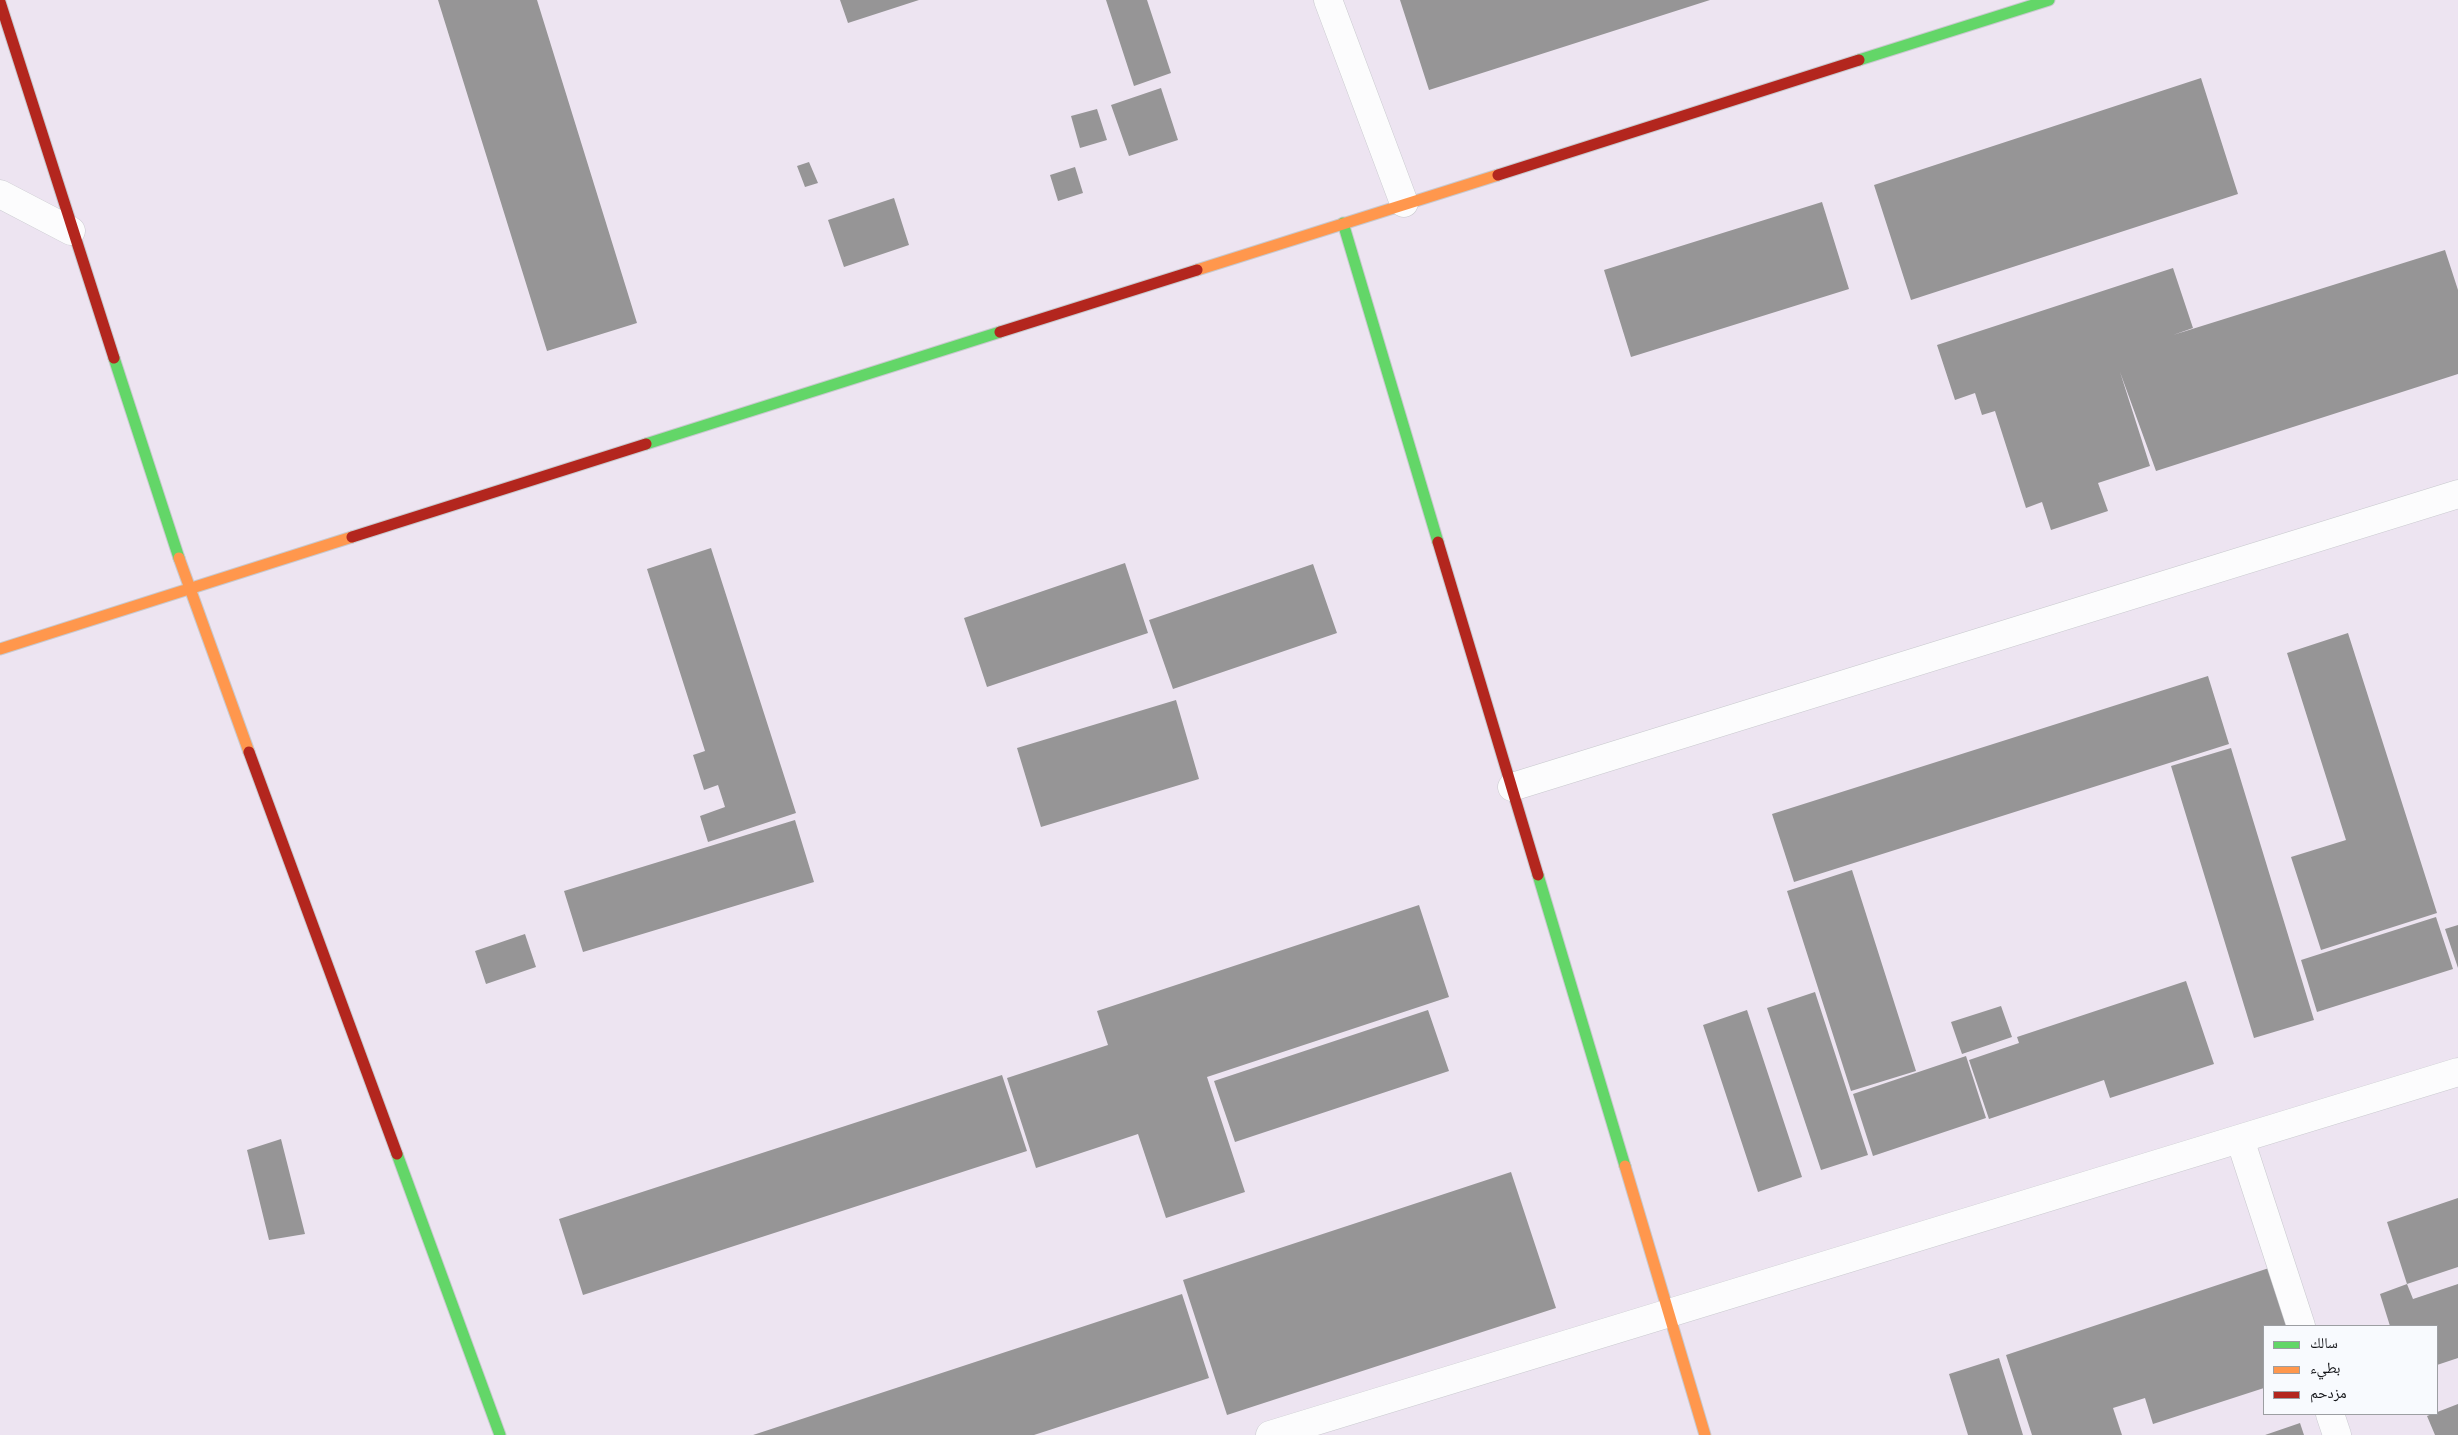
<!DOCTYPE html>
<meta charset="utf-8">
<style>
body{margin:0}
#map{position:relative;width:2458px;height:1435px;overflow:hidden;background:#eceef4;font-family:"Roboto Condensed","Noto Naskh Arabic",sans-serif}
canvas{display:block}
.legend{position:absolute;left:2263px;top:1325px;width:175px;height:90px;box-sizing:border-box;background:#f8fafe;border:1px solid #9c9ea2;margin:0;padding:6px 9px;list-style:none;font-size:15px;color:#121317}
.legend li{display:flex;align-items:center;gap:10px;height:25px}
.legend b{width:25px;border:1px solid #9c9ea2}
</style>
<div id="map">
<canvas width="2458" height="1435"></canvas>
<ul class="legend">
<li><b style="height:6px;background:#63d668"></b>سالك</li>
<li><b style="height:6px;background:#ff974d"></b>بطيء</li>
<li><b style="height:6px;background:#b3261e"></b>مزدحم</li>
</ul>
</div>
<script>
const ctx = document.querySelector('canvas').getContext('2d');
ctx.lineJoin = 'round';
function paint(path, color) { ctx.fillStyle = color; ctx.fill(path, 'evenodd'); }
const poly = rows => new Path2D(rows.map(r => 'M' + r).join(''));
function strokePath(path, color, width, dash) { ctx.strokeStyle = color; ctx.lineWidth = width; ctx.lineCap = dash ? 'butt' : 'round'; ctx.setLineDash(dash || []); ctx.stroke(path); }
paint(poly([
 [0,0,2458,0,2458,1435,0,1435],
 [2264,1326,2437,1326,2437,1414,2264,1414]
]), '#ede4f1');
paint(poly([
 [438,0,537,0,637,323,547,351],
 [840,0,919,0,848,23],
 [1106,0,1147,0,1171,73,1134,86],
 [1400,0,1710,0,1429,90],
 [2201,78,2238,194,1911,300,1874,185],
 [1161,88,1178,140,1129,156,1111,105],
 [1097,109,1107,140,1080,148,1071,116],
 [809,162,818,183,805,187,797,166],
 [1075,167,1083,193,1058,201,1050,175],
 [894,198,909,245,844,267,828,220],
 [1822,202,1849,289,1631,357,1604,270],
 [2445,250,2458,290,2458,374,2156,471,2120,372,2150,466,2098,483,2108,511,2051,530,2042,502,2026,508,1995,411,1982,415,1975,393,1955,400,1937,345,2173,268,2193,328,2173,335],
 [711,548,796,813,708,842,700,816,725,807,718,785,704,790,693,755,705,751,647,569],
 [1125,563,1148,633,987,687,964,618],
 [1313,564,1337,633,1173,689,1149,620],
 [2348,633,2437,913,2321,950,2291,857,2346,840,2287,653],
 [2208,676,2229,744,1794,882,1772,814],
 [1176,700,1199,779,1041,827,1017,748],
 [2231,748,2314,1020,2254,1038,2171,766],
 [795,820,814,882,583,952,564,891],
 [1852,870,1916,1071,1851,1091,1787,891],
 [1419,905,1449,997,1207,1077,1245,1192,1166,1218,1138,1134,1036,1168,1007,1078,1108,1045,1097,1011],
 [2436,917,2453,969,2317,1012,2301,960],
 [2458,925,2458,968,2445,929],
 [525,934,536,967,486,984,475,951],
 [2186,981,2214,1064,2110,1098,2104,1080,1989,1119,1969,1060,2019,1043,2017,1037],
 [1815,992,1868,1155,1821,1170,1767,1008],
 [2001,1006,2012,1037,1962,1054,1951,1022],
 [1428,1010,1449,1071,1235,1142,1214,1081],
 [1747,1010,1802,1177,1758,1192,1703,1025],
 [1966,1056,1986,1118,1873,1156,1853,1094],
 [1002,1075,1027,1151,583,1295,559,1219],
 [281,1139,305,1234,269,1240,247,1150],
 [1511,1172,1556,1308,1227,1415,1183,1280],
 [2458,1198,2458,1267,2407,1284,2387,1222],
 [2272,1267,2291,1326,2264,1326,2264,1388,2153,1424,2145,1398,2113,1408,2122,1435,2032,1435,2006,1355],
 [2407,1284,2413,1299,2458,1284,2458,1358,2437,1365,2437,1326,2390,1326,2380,1294],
 [1182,1294,1209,1378,1034,1435,753,1435],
 [1999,1358,2023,1435,1968,1435,1949,1374],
 [2458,1404,2458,1435,2435,1435,2427,1416],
 [2300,1423,2304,1435,2265,1435]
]), '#969596');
const street = poly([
 [1328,0,1404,203],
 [0,194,71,231],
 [1512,787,2458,494],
 [2240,1139,2301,1326],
 [2330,1414,2337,1435],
 [1270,1435,2458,1072]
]);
const fast = poly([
 [1859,60,2049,0],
 [1343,223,1438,542],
 [114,358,179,558],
 [646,444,1000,332],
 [1538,875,1625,1166],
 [397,1154,500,1435]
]);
const slow = poly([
 [1197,270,1498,175],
 [179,558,249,752],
 [0,649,352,537],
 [1625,1166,1705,1435]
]);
const jam = poly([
 [0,2,114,358],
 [1498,175,1859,60],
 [1000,332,1197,270],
 [352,537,646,444],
 [1438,542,1538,875],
 [249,752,397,1154]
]);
strokePath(street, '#c8c9ce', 29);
strokePath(fast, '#c8c9ce', 13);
strokePath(slow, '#c8c9ce', 13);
strokePath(jam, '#c8c9ce', 13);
strokePath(street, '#fcfcfd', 28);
strokePath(fast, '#63d668', 11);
strokePath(slow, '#ff974d', 11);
strokePath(jam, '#b3261e', 11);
</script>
